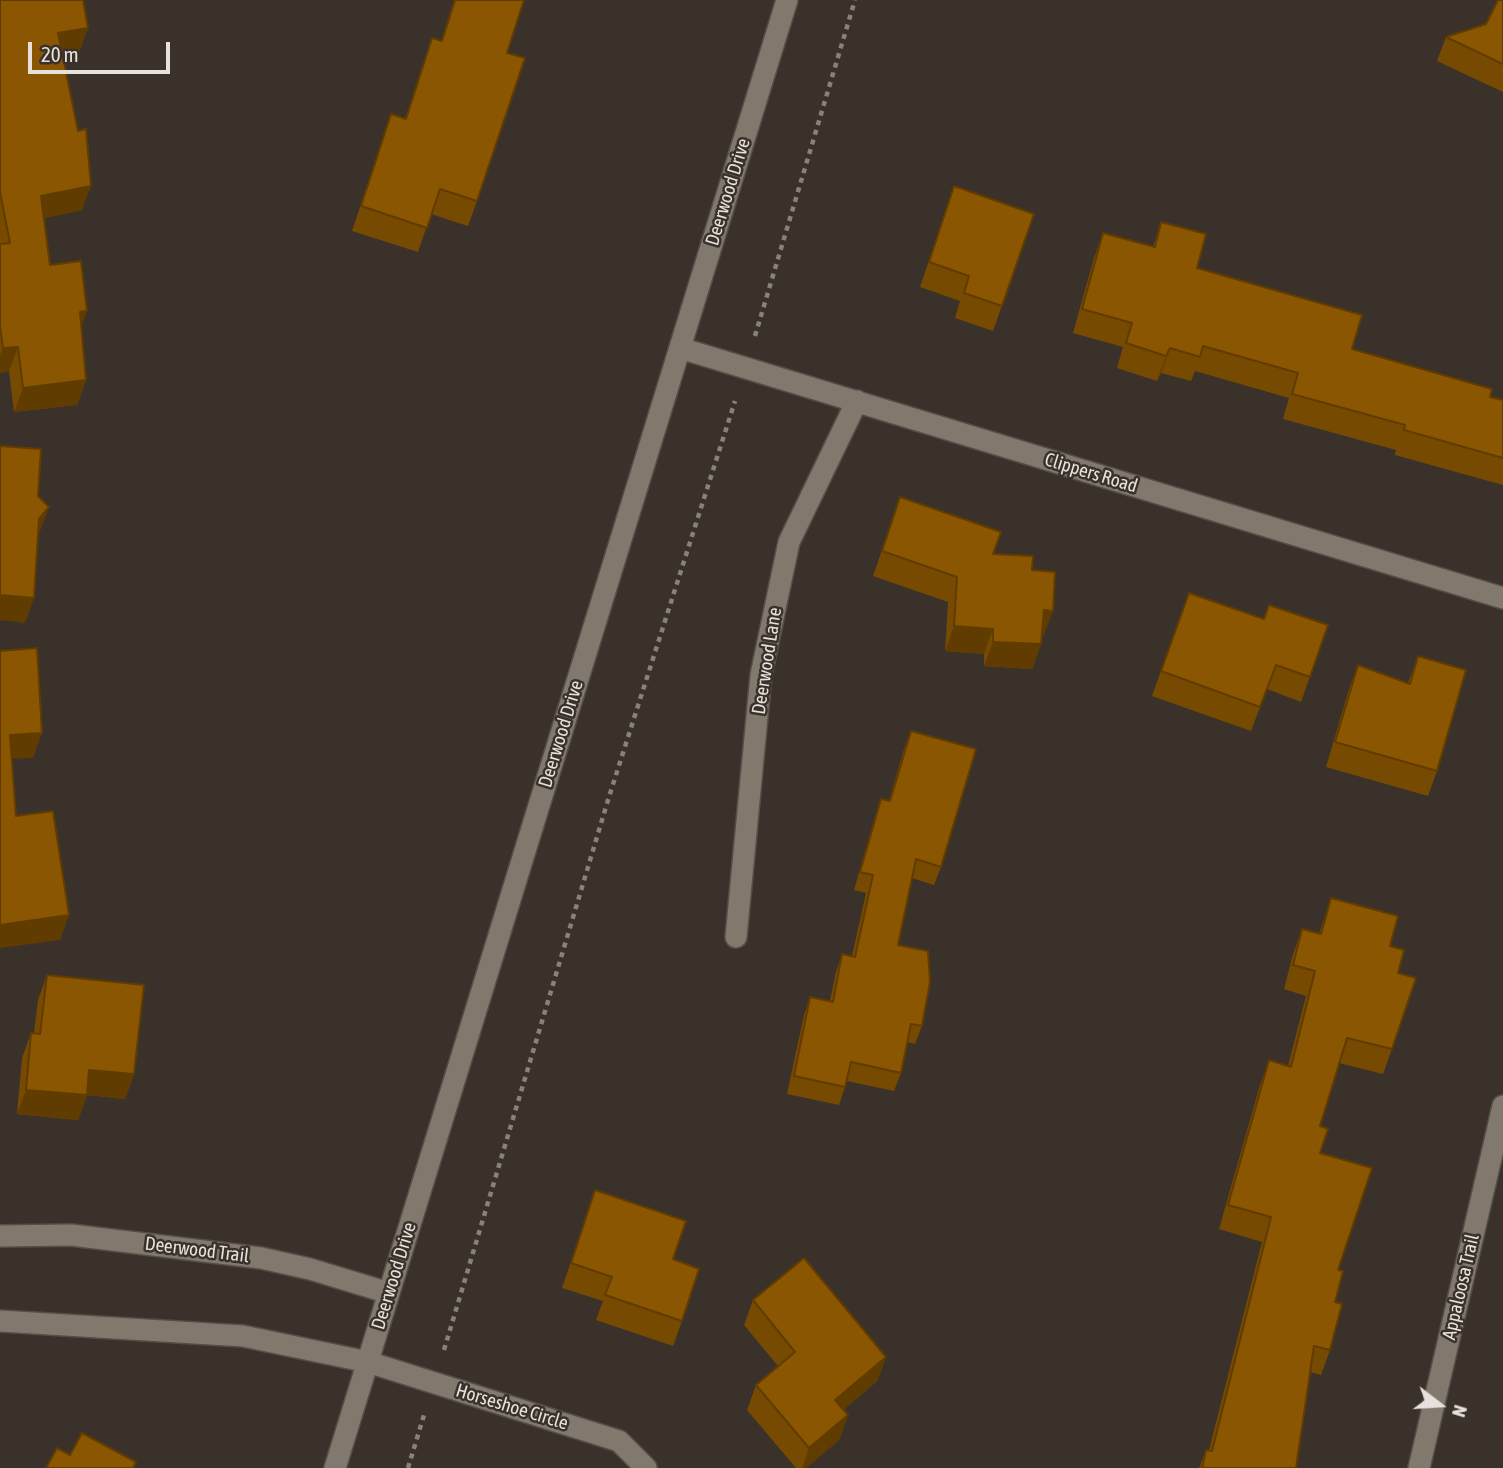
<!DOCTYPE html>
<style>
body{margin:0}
#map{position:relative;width:1503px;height:1468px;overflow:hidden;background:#3a322a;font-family:"Asap Condensed",sans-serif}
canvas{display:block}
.north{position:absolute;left:1405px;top:1370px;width:70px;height:70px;-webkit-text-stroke:5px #3a322a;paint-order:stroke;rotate:107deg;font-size:19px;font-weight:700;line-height:28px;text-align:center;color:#e6e1dc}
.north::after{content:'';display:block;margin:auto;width:24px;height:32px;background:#e6e1dc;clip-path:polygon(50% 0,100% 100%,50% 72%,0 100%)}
.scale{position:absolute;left:28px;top:42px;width:142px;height:32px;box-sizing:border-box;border:4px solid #e6e1dc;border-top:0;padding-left:9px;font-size:21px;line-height:24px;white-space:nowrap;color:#e6e1dc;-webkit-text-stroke:5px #3a322a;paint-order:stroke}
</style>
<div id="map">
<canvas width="1503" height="1468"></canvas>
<div class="north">N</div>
<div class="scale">20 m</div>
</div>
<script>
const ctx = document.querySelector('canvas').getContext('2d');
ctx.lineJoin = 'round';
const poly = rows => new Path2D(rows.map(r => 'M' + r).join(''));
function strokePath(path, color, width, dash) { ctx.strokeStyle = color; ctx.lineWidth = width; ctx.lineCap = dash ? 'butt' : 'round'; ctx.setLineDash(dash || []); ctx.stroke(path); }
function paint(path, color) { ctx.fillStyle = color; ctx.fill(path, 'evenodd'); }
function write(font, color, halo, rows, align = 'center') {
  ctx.font = font + ' "Asap Condensed",sans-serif'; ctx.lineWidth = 5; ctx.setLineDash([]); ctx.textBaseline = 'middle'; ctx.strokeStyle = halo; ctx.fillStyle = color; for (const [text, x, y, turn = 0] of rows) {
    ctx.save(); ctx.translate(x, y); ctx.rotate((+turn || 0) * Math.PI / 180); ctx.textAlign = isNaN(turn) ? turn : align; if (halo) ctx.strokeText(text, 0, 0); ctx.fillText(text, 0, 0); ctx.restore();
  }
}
const street = poly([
 [680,348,1503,598],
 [736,937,761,675,789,542,857,401],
 [0,1236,71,1235,261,1258,310,1269,389,1293],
 [0,1321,243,1336,368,1362,619,1441,646,1468],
 [1419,1468,1503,1106]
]);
const secondary = poly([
 [335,1468,787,0]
]);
strokePath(street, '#544e47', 24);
strokePath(secondary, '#544e47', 24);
strokePath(poly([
 [755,336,855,0],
 [444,1350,608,800,735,401],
 [408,1468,424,1415]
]), '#88827b', 4.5, [5, 5]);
strokePath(street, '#81786e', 21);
strokePath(secondary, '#81786e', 21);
paint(poly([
 [0,0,88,28,79,52,63,55,82,210,44,218,50,265,81,326,86,380,77,405,14,412,9,371,0,373],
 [454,0,524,0,507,53,477,201,468,226,431,214,418,252,352,231,391,114,405,119,432,38,441,41],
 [1503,0,1503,92,1437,61,1446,37,1486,24],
 [954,186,1034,214,993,331,955,318,960,301,920,287],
 [1161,222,1197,268,1352,349,1490,397,1503,400,1503,485,1395,455,1396,450,1283,419,1289,398,1195,371,1191,381,1161,373,1157,381,1117,368,1123,347,1073,333,1094,258,1103,233,1153,247],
 [900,497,993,554,1032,570,1044,635,1042,635,1041,644,1032,669,984,666,984,654,945,651,948,602,873,576],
 [1189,593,1264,619,1328,625,1301,702,1267,689,1251,731,1152,696],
 [1418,656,1437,771,1428,796,1326,767,1349,689,1358,665,1408,683],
 [911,731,941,867,934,885,912,878,898,945,922,1026,915,1044,907,1042,901,1073,894,1091,847,1081,839,1105,787,1094,804,1015,810,997,830,1001,836,972,842,954,852,956,866,893,854,890,875,817,881,799,889,801,904,749],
 [1331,898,1390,946,1398,973,1392,1049,1383,1074,1339,1063,1320,1126,1320,1153,1338,1270,1330,1350,1321,1375,1310,1372,1296,1468,1199,1468,1206,1450,1209,1450,1262,1242,1219,1229,1260,1085,1269,1060,1288,1066,1306,996,1284,989,1293,954,1302,929,1319,934],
 [47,975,134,1074,125,1099,87,1095,78,1120,17,1114,22,1058,31,1033,34,1033,38,1000],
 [595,1190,673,1259,682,1321,673,1346,596,1320,603,1301,562,1288],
 [753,1300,886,1357,877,1381,843,1410,848,1415,839,1440,806,1468,796,1468,747,1410,756,1385,778,1366,744,1325]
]), '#774a01');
paint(poly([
 [88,28,79,52,49,57,58,33],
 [91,186,82,210,32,221,41,196],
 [87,311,78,335,80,312],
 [18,347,9,371,0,373,0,356,3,348],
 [1170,348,1161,373,1157,381,1166,356],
 [86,380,77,405,14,412,23,388],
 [49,507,40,531,30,544,39,519],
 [0,595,34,598,25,623,0,620],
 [1044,610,1053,611,1044,635,1035,635],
 [954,626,993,629,984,654,945,651],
 [993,642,1041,644,1032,669,984,666],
 [42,733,33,758,1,759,10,735],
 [69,915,60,940,0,948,0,925],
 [89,1070,134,1074,125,1099,87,1095,78,1120,17,1114,26,1090],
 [886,1357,877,1381,826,1424,835,1400],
 [848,1415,839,1440,806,1468,802,1468,809,1448]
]), '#613c01');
const building = poly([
 [0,0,83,0,88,28,58,33,78,131,86,129,91,186,41,196,50,265,81,261,87,311,80,312,86,380,23,388,18,347,3,348,0,326,0,244,10,243,0,192,0,0],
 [455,0,524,0,507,53,525,58,477,201,440,189,427,228,361,206,391,114,406,119,432,38,442,41,455,0],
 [1498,0,1503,0,1503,64,1446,37,1486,24,1498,0],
 [954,186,1034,214,1002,306,964,293,969,276,929,262,954,186],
 [1161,222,1206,234,1197,268,1362,315,1352,349,1492,389,1490,397,1503,400,1503,458,1404,430,1405,425,1292,394,1298,373,1203,346,1200,357,1170,348,1166,356,1126,343,1132,323,1082,309,1103,233,1155,247,1161,222],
 [0,446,41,449,38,496,49,507,39,519,34,598,0,595,0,446],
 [900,497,1001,532,993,554,1033,556,1032,570,1055,572,1053,611,1044,610,1041,644,993,642,993,629,954,626,957,577,882,551,900,497],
 [1189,593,1264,619,1269,605,1328,625,1310,677,1276,665,1260,707,1161,671,1189,593],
 [37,648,42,733,10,735,16,816,53,811,69,915,0,925,0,651,37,648],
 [1418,656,1466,670,1437,771,1335,742,1358,665,1410,684,1418,656],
 [911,731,976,749,941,867,916,859,898,945,928,951,930,982,922,1026,911,1024,901,1073,851,1062,845,1087,794,1076,810,997,833,1002,842,954,855,957,873,875,860,872,881,799,890,801,911,731],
 [1331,898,1398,916,1390,946,1404,950,1398,973,1416,978,1392,1049,1347,1038,1320,1126,1328,1129,1320,1153,1372,1168,1338,1270,1343,1271,1335,1302,1342,1304,1330,1350,1314,1346,1296,1468,1202,1468,1206,1450,1212,1451,1271,1217,1228,1205,1269,1060,1291,1067,1315,971,1293,965,1302,929,1321,934,1331,898],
 [47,975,144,985,134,1074,89,1070,87,1095,26,1090,31,1033,40,1034,47,975],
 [595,1190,686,1221,673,1259,699,1269,682,1321,605,1295,612,1277,571,1263,595,1190],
 [804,1258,886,1357,835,1400,848,1415,809,1448,756,1385,795,1352,753,1300,804,1258],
 [82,1433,136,1462,133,1468,46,1468,57,1448,70,1455,82,1433]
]);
paint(building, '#8a5601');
strokePath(building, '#613c01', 2);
write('19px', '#e6e1dc', '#3a322a', [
 ["Deerwood Drive",728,192,-73],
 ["Clippers Road",1091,473,17],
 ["Deerwood Lane",767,661,-81],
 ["Deerwood Drive",561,734,-73],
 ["Deerwood Trail",197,1250,7],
 ["Deerwood Drive",394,1276,-73],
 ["Appaloosa Trail",1461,1287,-77],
 ["Horseshoe Circle",512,1407,17]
]);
</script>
